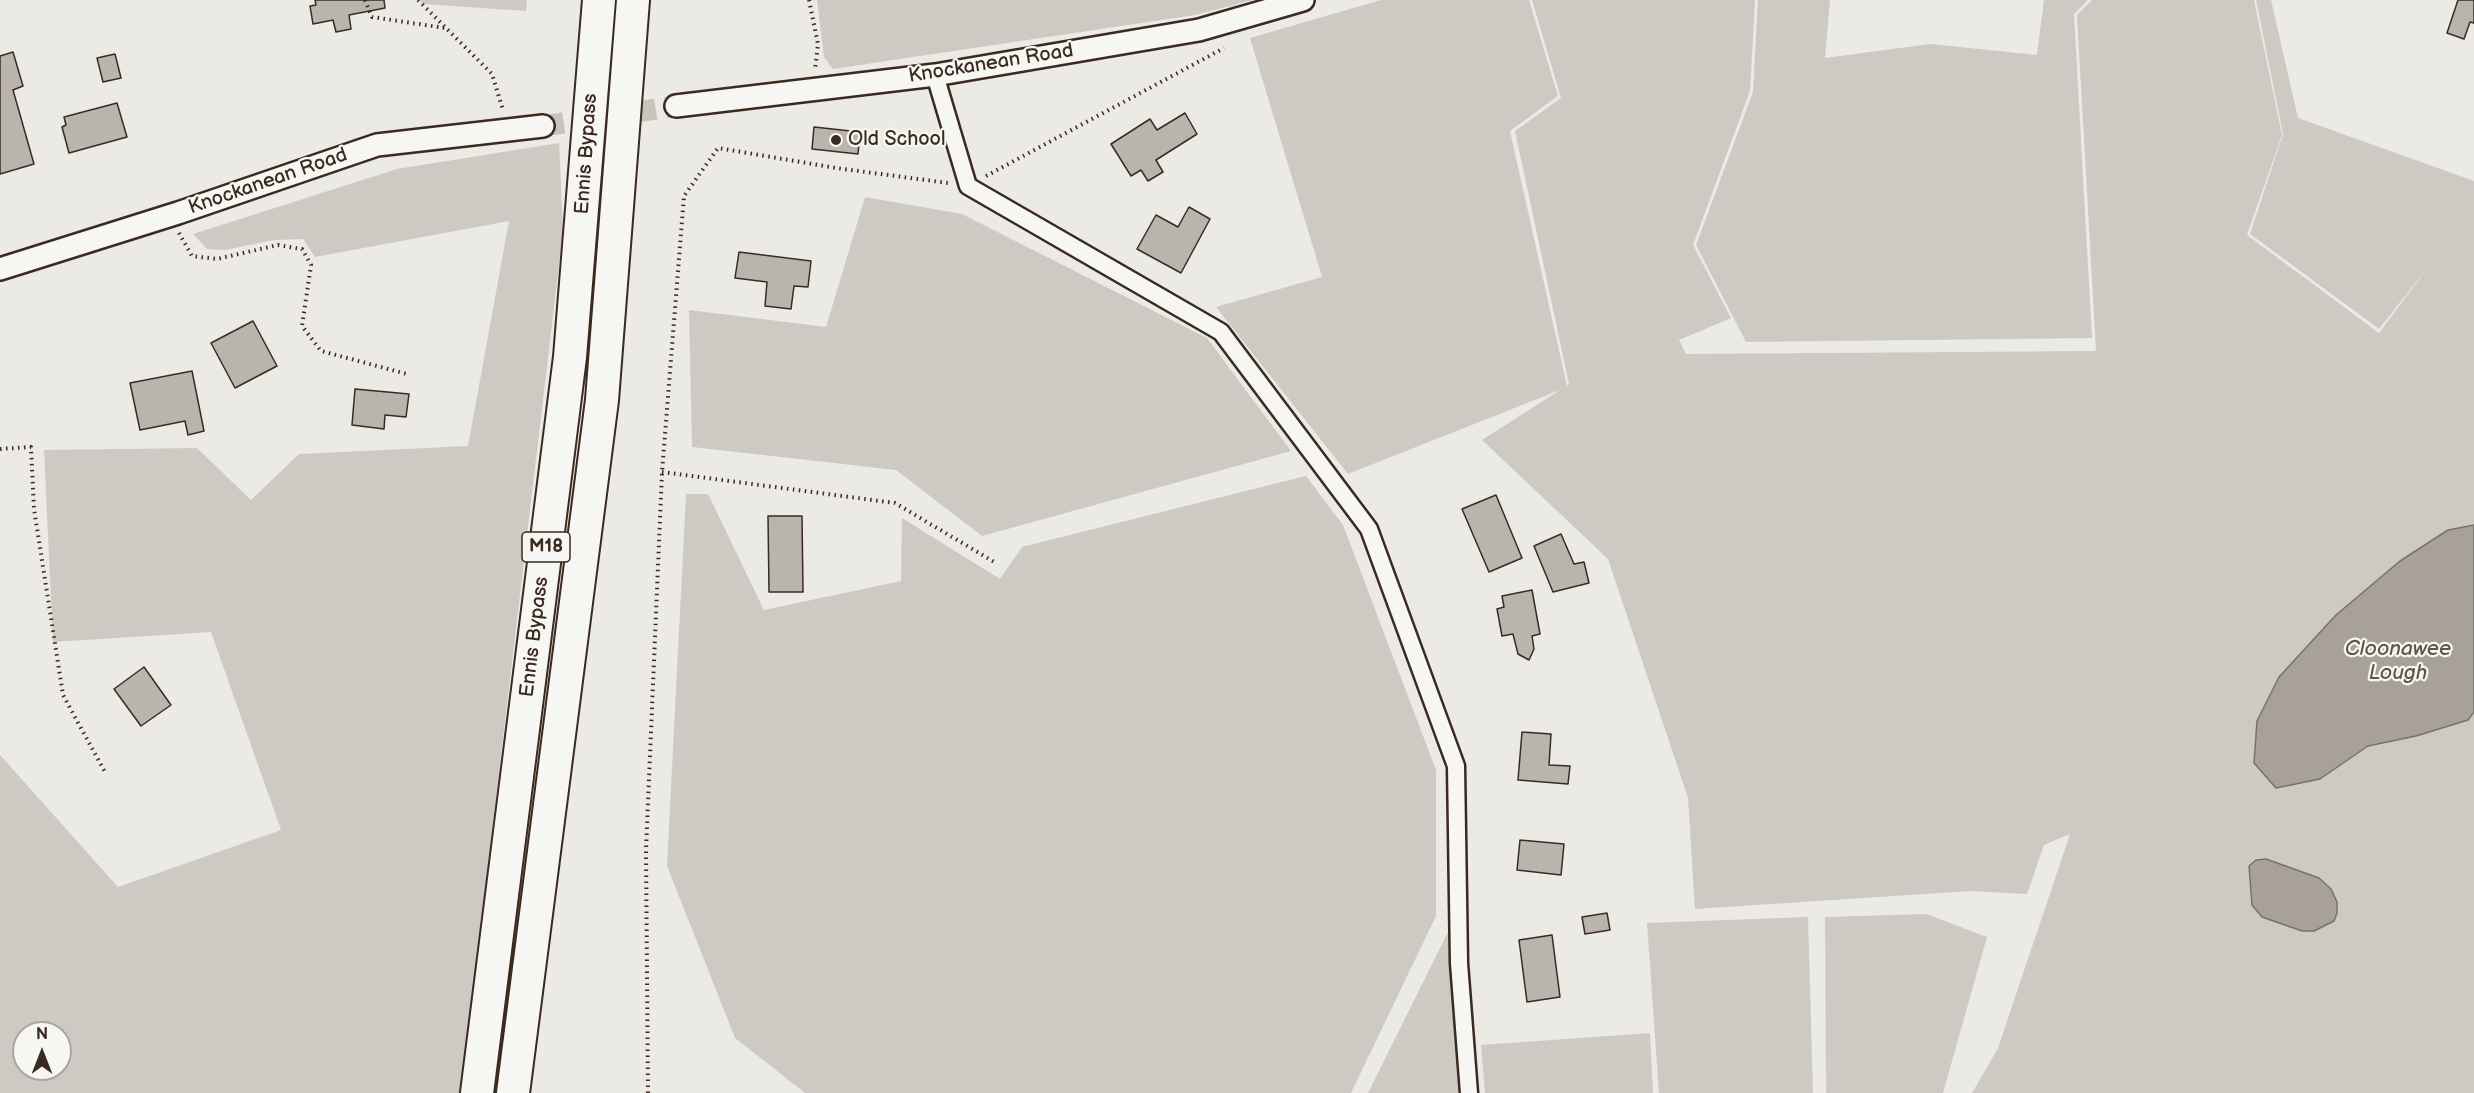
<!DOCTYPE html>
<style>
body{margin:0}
#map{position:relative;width:2474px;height:1093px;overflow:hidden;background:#ebeae5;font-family:"Balsamiq Sans",sans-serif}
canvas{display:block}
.north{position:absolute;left:12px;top:1021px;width:60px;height:60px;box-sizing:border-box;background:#f6f6f2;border:2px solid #aba49d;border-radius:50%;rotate:0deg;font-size:16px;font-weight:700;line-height:24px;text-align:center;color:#3b2a1e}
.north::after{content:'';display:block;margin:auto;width:21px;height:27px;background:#3b2a1e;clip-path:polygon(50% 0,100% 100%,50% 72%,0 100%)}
</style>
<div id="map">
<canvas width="2474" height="1093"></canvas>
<div class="north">N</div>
</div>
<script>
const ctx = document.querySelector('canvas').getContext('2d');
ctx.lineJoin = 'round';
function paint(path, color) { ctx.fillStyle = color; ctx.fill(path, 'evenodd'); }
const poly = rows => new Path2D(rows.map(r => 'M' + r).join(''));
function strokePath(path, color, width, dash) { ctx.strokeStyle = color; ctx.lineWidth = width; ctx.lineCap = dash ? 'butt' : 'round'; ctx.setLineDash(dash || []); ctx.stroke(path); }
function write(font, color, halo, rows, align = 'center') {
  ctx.font = font + ' "Balsamiq Sans",sans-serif'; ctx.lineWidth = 4.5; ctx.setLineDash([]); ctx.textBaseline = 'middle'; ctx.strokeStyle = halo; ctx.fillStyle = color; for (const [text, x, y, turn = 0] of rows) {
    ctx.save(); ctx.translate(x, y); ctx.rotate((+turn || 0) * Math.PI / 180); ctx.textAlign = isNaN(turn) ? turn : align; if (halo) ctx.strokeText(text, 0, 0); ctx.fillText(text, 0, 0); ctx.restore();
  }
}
paint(poly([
 [420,0,527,0,526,11,422,4],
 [817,0,1253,0,1195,15,833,69,824,57],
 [1381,0,1529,0,1558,96,1510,131,1567,386,1569,384,1515,131,1561,98,1532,0,1755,0,1750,91,1693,245,1731,318,1679,340,1686,354,2096,351,2077,15,2092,0,2254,0,2282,135,2247,235,2379,333,2428,267,2379,329,2250,234,2283,134,2256,0,2271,0,2298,118,2474,181,2474,525,2448,530,2400,561,2336,615,2279,677,2257,721,2276,788,2320,779,2368,746,2416,736,2468,720,2474,712,2474,1093,1972,1093,1998,1048,2070,834,2044,845,2027,894,1971,891,1695,909,1688,798,1608,559,1482,440,1560,390,1348,474,1216,307,1322,277,1250,38],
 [1758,0,1830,0,1825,58,1930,44,2037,55,2044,0,2088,0,2074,14,2092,338,1746,342,1696,245,1753,92],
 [559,143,563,231,461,1093,0,1093,0,755,118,887,281,830,211,632,53,642,44,450,197,448,251,500,299,454,468,446,509,221,315,257,303,239,274,240,225,250,207,249,193,234,397,169],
 [24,1033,60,1033,60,1069,24,1069],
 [865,197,962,214,1207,338,1291,451,982,536,896,470,692,447,689,310,826,327],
 [1306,476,1343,525,1436,770,1436,916,1351,1093,805,1093,735,1038,667,866,686,494,708,494,764,610,901,581,902,518,1000,579,1022,547],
 [1926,914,1987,937,1943,1093,1826,1093,1825,917],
 [1808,917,1813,1093,1659,1093,1647,923],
 [1450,928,1452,1005,1460,1093,1368,1093],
 [1650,1033,1653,1093,1485,1093,1481,1045]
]), '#cdcac4');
const water = poly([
 [2474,525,2474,712,2468,720,2416,736,2368,746,2320,779,2276,788,2254,763,2257,721,2279,677,2336,615,2400,561,2448,530,2474,525],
 [2266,859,2319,878,2331,889,2337,902,2337,913,2334,921,2314,931,2302,931,2262,917,2252,905,2249,866,2256,860,2266,859]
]);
paint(water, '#a8a198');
strokePath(water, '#7c7167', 1.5);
const building = poly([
 [315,0,384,0,385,8,349,15,351,29,336,32,333,20,313,24,310,6,316,5,315,0],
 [2458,0,2474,0,2474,23,2470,22,2464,39,2447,33,2458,0],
 [13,52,23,86,13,90,34,164,0,174,0,56,13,52],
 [115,54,121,78,103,82,97,58,115,54],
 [117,103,127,137,69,153,62,127,66,125,64,117,117,103],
 [1185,113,1197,134,1156,160,1163,172,1148,181,1141,170,1131,176,1111,144,1150,119,1157,130,1185,113],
 [814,127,860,132,858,154,812,149,814,127],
 [1189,207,1210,219,1181,273,1137,249,1156,215,1178,227,1189,207],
 [739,252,811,261,808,287,794,286,791,309,765,306,767,282,735,278,739,252],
 [253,321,277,366,235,388,211,343,253,321],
 [192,371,204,431,188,435,185,421,140,430,130,383,192,371],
 [355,389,409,394,406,417,385,415,384,429,352,425,355,389],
 [1496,495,1522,558,1489,572,1462,509,1496,495],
 [768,516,802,516,803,592,769,592,768,516],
 [1561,534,1574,564,1584,562,1589,583,1553,592,1534,546,1561,534],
 [1532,590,1540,634,1532,636,1534,649,1529,660,1518,654,1513,634,1502,636,1497,609,1504,607,1502,596,1532,590],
 [144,667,171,705,141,726,114,689,144,667],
 [1522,732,1551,734,1549,765,1570,766,1568,784,1518,780,1522,732],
 [1520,840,1564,844,1561,875,1517,870,1520,840],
 [1607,913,1610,930,1585,934,1582,917,1607,913],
 [1552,935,1560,997,1527,1002,1519,940,1552,935]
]);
paint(building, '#bab4ae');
strokePath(building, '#3b2a1e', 1.5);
strokePath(poly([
 [543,126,676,106]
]), '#c8c4bd', 21, [21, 10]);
const minor = poly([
 [935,75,968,186,1221,332,1369,529,1456,766,1459,963,1469,1093]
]);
const tertiary = poly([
 [676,106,935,75,1199,30,1303,0],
 [0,269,178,213,377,145,543,126]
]);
const motorway = poly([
 [477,1093,570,357,599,0],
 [513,1093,602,400,633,0]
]);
strokePath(minor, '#3b2a1e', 21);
strokePath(tertiary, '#3b2a1e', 26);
strokePath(motorway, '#3b2a1e', 36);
strokePath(poly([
 [365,0,372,17,445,28],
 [418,0,492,74,503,110],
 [809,0,818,44,815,70],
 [986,176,1224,48],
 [179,233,192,256,217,259,278,245,302,249,311,265,302,326,321,351,407,374],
 [0,449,31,447,34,509,63,695,106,774],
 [662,472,895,503,996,563],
 [648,1093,646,850,662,472,684,196,718,148,836,168,948,183]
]), '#3b2a1e', 4, [1.5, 4.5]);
strokePath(minor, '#f6f6f2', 16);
strokePath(tertiary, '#f6f6f2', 21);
strokePath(motorway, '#f6f6f2', 32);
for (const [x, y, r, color] of [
 [836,140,6,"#3b2a1e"]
]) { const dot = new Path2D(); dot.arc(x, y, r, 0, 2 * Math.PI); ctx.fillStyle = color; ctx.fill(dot); strokePath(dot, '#f6f6f2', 2); }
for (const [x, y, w] of [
 [546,547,48]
]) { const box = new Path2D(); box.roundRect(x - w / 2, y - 15, w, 30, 4.5); ctx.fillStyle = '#f6f6f2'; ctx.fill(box); strokePath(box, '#3b2a1e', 1.5); }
write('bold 18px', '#3b2a1e', null, [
 ["M18",546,547]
]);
write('20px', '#3b2a1e', '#f6f6f2', [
 ["Knockanean Road",991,64,-9],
 ["Ennis Bypass",587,154,-86],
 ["Knockanean Road",268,182,-19],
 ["Ennis Bypass",535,637,-83]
]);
write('20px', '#3b2a1e', '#f6f6f2', [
 ["Old School",848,140]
], 'left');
write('italic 21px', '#615449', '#f6f6f2', [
 ["Cloonawee",2398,650],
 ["Lough",2398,674]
]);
</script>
